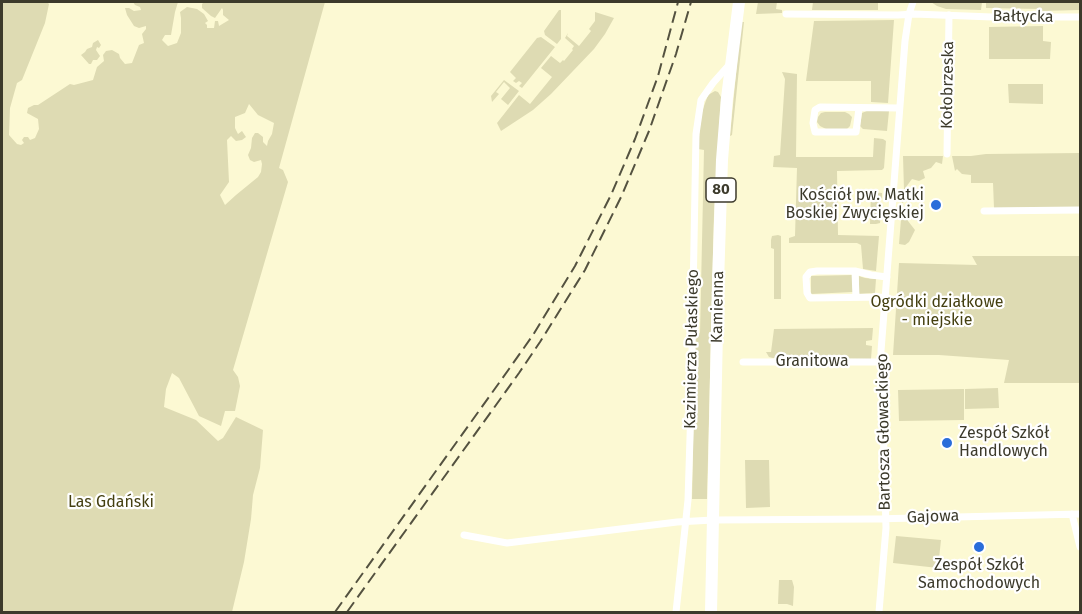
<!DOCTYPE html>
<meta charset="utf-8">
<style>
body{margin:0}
#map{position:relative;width:1082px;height:614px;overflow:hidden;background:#fcf9d3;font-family:"Fira Sans",sans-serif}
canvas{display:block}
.frame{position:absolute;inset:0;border:3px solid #3c3a2b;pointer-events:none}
</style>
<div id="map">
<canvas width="1082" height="614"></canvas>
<div class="frame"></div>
</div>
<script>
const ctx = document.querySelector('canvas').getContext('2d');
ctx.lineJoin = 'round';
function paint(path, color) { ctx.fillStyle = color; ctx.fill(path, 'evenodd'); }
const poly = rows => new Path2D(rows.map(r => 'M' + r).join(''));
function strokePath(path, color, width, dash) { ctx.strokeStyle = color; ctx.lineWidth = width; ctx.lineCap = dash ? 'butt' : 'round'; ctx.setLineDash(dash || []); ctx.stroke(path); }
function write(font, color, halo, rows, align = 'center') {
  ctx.font = font + ' "Fira Sans",sans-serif'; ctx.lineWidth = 4.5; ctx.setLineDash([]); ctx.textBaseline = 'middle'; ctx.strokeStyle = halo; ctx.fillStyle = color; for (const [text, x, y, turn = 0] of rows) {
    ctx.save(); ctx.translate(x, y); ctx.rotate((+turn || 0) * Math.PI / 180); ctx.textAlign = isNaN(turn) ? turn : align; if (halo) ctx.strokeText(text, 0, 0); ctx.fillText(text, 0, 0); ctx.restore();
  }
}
paint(poly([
 [2,2,47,2,49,4,45,23,22,80,17,83,10,108,9,135,17,144,21,145,24,143,22,140,24,137,28,137,30,140,35,138,39,129,38,119,27,113,28,108,34,105,38,105,70,84,74,85,93,80,97,67,104,61,103,55,106,51,112,50,119,54,120,58,125,64,132,63,139,45,144,43,142,34,146,29,146,26,139,28,134,26,127,15,125,8,129,8,134,11,141,10,140,7,135,5,133,2,178,2,175,12,171,35,165,35,162,40,168,46,177,43,181,33,181,18,180,12,187,7,197,9,204,14,208,21,205,23,207,25,207,28,214,28,215,21,218,21,219,26,229,20,223,15,223,10,222,8,215,18,211,16,202,8,202,4,204,2,325,2,279,168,283,170,288,182,233,370,238,377,240,386,235,411,225,411,221,426,199,416,179,378,172,373,166,389,164,407,196,420,218,441,223,438,236,417,263,430,260,468,253,495,251,519,244,562,232,612,2,612],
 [249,104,258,115,274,123,272,134,268,141,267,146,263,142,263,137,258,133,255,133,252,138,251,148,248,155,250,160,254,162,261,160,262,164,261,172,258,177,236,195,225,205,220,195,229,182,227,140,231,136,236,141,242,140,246,137,242,131,238,134,235,128,235,117,245,113],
 [758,2,777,2,776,9,782,10,782,13,756,14],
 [813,2,878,2,878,10,812,10],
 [931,2,982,2,981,10,946,9,937,6],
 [986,2,1080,2,1080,10,1040,11,1040,9,986,8],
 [559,10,561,10,561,39,557,44,545,35,544,31],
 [595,12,614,18,605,34,594,49,551,94,533,110,501,131,497,123,519,95,530,104,552,77,541,68,551,56,560,63,563,60,564,61,573,50,572,49,574,46,565,38,568,33,567,36,579,46,591,31,589,29,595,21],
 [894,20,888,103,871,102,871,81,806,81,814,21],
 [741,22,744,22,732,135,730,136],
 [1043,26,1043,41,1051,42,1050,59,989,59,989,27],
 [541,37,555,47,522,88,519,86,522,83,519,81,516,83,513,81,516,78,510,72,537,38],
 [98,40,101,45,99,48,97,47,96,50,100,56,97,60,93,60,91,64,89,64,81,55,85,52,87,49,92,47,93,43],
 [782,72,797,74,796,157,873,157,874,138,883,139,886,141,884,168,882,170,837,171,838,235,879,236,876,271,863,269,861,245,857,243,789,243,789,238,795,236,797,168,773,167,774,156,780,155,785,79],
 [504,80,519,91,508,105,501,99,510,88,504,82,496,92,499,94,492,102,491,96],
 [1008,84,1043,84,1043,104,1009,103],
 [715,91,718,92,721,97,714,214,707,499,692,499,695,334,700,333,704,150,698,149,701,115,704,106,708,95],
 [869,110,889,111,887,131,863,129,860,126,862,113],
 [825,112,845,112,849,114,852,117,850,126,847,129,826,129,820,126,817,122,818,117,821,113],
 [1080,153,1080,207,994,208,993,183,971,183,971,175,962,174,957,169,955,171,952,156,971,156,986,154],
 [903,156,943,156,942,164,936,162,931,168,923,171,925,178,919,181,912,179,906,187,912,191,906,201,902,203,904,190],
 [871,192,882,193,882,198,879,201,879,206,882,207,880,223,876,224,870,224],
 [902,207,907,212,908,221,915,230,909,242,905,245,899,244],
 [778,235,781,236,781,299,774,299,774,249,771,248,771,240,772,236],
 [972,256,1080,256,1080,383,1004,383,1009,360,939,355,893,355,899,263,977,265],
 [852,275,853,292,811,294,811,276],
 [859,276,865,278,876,279,875,293,859,294],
 [873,328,872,340,866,341,866,345,872,346,871,359,773,358,769,357,766,352,771,352,774,329],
 [998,388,999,408,965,409,965,389],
 [964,389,964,420,899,421,898,390],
 [745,460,769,460,770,507,746,508],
 [896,536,941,540,938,568,893,563],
 [779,580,792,580,794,587,793,606,787,604,778,604]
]), '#dedbb3');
strokePath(poly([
 [786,14,898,15,914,14,992,17,1080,17],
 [859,108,856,132,815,132,813,123,815,110,820,107,899,108],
 [947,154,949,15],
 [984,211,1080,210],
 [855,271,856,297],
 [886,297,810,298,807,293,806,277,810,272,817,271,855,271,871,275,887,277],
 [743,362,881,362],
 [1072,514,1080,547],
 [464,535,507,543,677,522,713,520,874,519,1080,514],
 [676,612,688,500,691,406,696,134,701,100,713,83,729,65],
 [879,612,886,528,881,351,905,41,909,14,913,2]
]), '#fff', 7);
strokePath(poly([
 [711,612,718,283,722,160,727,98,739,2]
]), '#fff', 12);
strokePath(poly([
 [335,612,509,369,533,335,575,266,611,195,635,139,658,76,678,2],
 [347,612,519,373,540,342,585,270,622,195,649,131,676,54,691,2]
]), '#545240', 2, [12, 6]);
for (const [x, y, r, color] of [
 [936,205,6,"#2a6dda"],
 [947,443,6,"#2a6dda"],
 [979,547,6,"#2a6dda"]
]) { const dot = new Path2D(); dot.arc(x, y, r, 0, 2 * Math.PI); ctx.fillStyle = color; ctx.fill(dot); strokePath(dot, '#fff', 2); }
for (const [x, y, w] of [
 [721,190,30]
]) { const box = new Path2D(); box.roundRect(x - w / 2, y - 12, w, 24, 4.5); ctx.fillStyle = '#fff'; ctx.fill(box); strokePath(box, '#3c3a2b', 1.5); }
write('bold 15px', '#3c3a2b', null, [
 ["80",721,190]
]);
write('16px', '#3c3a2b', '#fff', [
 ["Bałtycka",1023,17,1],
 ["Kołobrzeska",948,85,-89],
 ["Kamienna",718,307,-89],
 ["Kazimierza Pułaskiego",692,349,-89],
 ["Granitowa",812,362],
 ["Bartosza Głowackiego",884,432,-91],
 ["Gajowa",933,517,-2]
]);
write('16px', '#3c3a2b', '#fff', [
 ["Kościół pw. Matki",924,196],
 ["Boskiej Zwycięskiej",924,214],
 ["Zespół Szkół",959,434,"left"],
 ["Handlowych",959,452,"left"],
 ["Zespół Szkół",979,566,"center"],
 ["Samochodowych",979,584,"center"]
], 'right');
write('16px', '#443f10', '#fff', [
 ["Ogródki działkowe",937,303],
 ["- miejskie",937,321],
 ["Las Gdański",111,503]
]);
</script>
